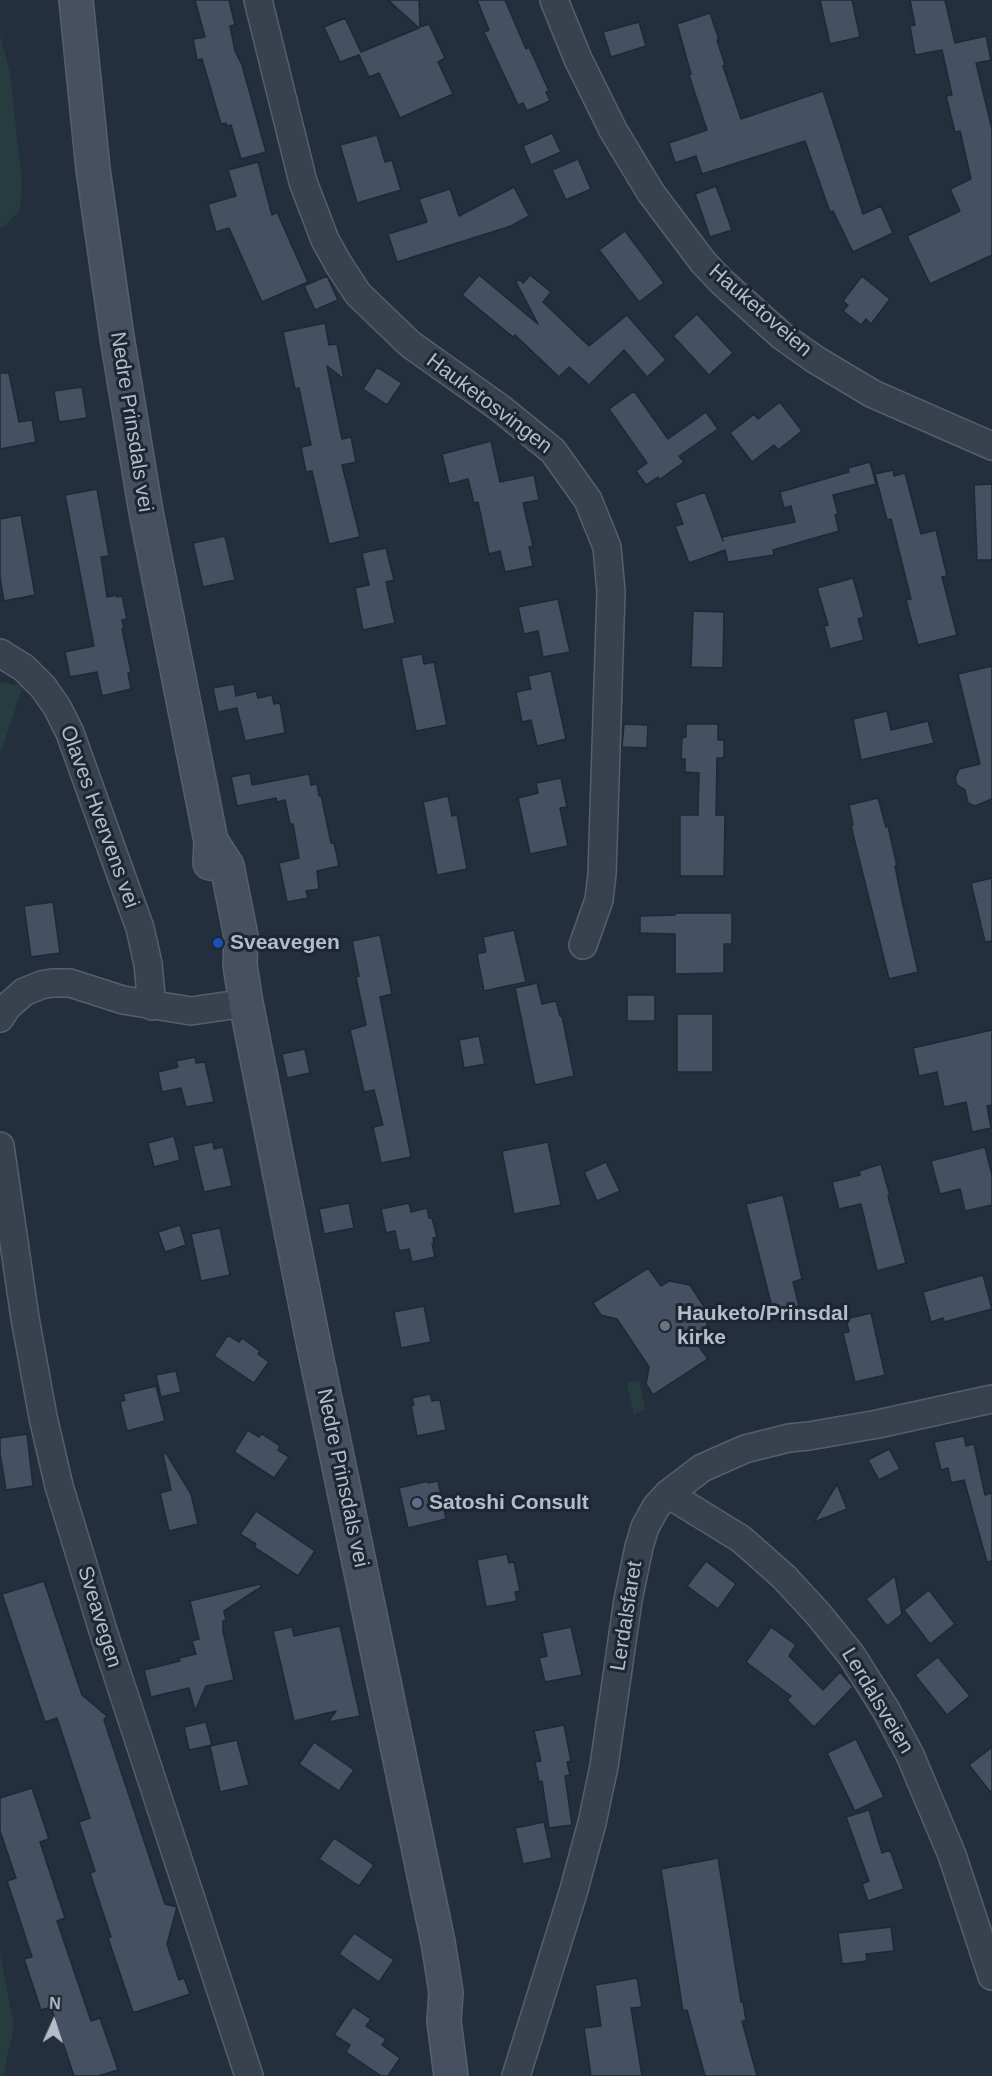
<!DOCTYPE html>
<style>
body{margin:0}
#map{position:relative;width:992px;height:2076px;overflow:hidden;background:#242f3e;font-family:Helvetica,sans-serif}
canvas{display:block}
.north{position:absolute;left:24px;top:1992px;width:60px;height:60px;-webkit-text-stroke:4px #1d2633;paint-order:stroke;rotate:3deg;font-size:16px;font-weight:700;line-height:24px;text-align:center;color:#b4bcc9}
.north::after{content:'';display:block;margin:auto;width:21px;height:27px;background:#b4bcc9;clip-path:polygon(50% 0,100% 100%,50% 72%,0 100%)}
</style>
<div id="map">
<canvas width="992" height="2076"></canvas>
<div class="north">N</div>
</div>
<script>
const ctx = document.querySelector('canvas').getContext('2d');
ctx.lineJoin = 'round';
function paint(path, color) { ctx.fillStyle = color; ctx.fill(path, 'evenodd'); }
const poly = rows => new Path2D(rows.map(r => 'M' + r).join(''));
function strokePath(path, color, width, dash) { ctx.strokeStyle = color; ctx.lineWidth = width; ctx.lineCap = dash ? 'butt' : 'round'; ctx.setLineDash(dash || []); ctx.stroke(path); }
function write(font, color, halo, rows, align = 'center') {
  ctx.font = font + ' Helvetica,sans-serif'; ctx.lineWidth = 6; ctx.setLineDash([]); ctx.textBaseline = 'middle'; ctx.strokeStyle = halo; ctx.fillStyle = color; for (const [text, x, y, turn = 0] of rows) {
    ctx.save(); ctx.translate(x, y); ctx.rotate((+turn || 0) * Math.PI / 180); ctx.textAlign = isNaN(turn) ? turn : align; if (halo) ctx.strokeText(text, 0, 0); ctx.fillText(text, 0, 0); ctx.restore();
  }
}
paint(poly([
 [0,35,10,73,22,184,20,210,5,226,0,228],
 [0,682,23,686,0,754],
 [639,1381,645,1409,634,1415,627,1383],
 [0,1953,14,2026,3,2076,0,2076]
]), '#263c3f');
const building = poly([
 [195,0,229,0,235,25,230,26,235,51,242,65,266,152,241,159,231,125,227,126,226,123,221,124,202,59,197,60,193,39,205,37,195,0],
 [388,0,419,0,420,27,429,24,445,58,438,62,453,94,400,118,379,73,369,77,359,55,340,62,324,27,345,18,361,52,419,28,388,0],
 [477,0,505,0,526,49,529,47,549,91,546,92,550,101,527,111,523,103,518,105,484,32,489,30,477,0],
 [820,0,852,0,860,37,830,44,820,0],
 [910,0,945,0,955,43,986,36,991,60,976,63,992,129,992,255,930,284,907,236,960,211,950,189,971,179,960,131,955,132,946,96,952,95,942,50,915,55,910,26,915,25,910,0],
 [710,13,719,40,717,40,725,65,723,66,741,119,823,91,863,214,881,206,893,233,853,252,833,211,830,212,805,141,702,174,696,156,675,163,669,143,707,130,689,75,691,74,677,24,710,13],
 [639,22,646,46,611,57,603,32,639,22],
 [552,133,561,152,531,165,523,146,552,133],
 [377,135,385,162,392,160,401,190,357,203,340,145,377,135],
 [578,159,591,189,566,200,552,170,578,159],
 [258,162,272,215,277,212,308,282,262,302,229,228,216,232,208,204,236,196,228,170,258,162],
 [716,186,732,230,710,237,695,194,716,186],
 [514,187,529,216,511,226,397,262,388,234,427,222,419,199,450,189,459,216,514,187],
 [625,231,664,283,639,302,599,250,625,231],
 [479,275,538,324,516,282,519,279,523,283,530,275,551,292,543,302,589,346,627,315,666,360,647,377,624,350,589,385,569,367,559,377,515,335,513,337,462,295,479,275],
 [327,276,338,300,315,310,304,286,327,276],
 [862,276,890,299,871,324,866,319,861,325,843,311,848,305,843,301,862,276],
 [697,314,733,353,709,375,673,336,697,314],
 [325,323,329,345,337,344,344,379,327,366,342,439,351,437,356,462,342,465,360,537,329,544,312,471,306,472,301,447,311,445,299,388,295,389,283,332,325,323],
 [377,367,402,383,387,405,363,389,377,367],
 [0,373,9,373,19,422,32,420,36,442,0,449,0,373],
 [82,387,87,418,59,422,54,391,82,387],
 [634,391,668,439,706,412,718,429,679,456,684,462,659,480,658,477,646,485,636,471,647,463,609,409,634,391],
 [780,402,802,431,778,450,774,445,752,462,730,433,754,414,758,419,780,402],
 [491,441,500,482,534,475,539,500,523,503,533,546,529,547,533,566,505,572,500,551,489,554,478,502,474,503,468,479,449,484,442,454,491,441],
 [870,462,876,484,833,495,838,514,835,515,839,531,773,550,774,555,728,562,725,550,689,563,675,526,683,524,675,503,705,492,723,541,722,537,795,522,791,506,784,508,780,492,849,472,848,468,870,462],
 [893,470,894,476,905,473,921,534,936,530,947,576,942,577,957,635,918,645,906,600,911,599,891,519,887,520,875,474,893,470],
 [992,484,992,560,977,560,974,485,992,484],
 [97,489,109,556,101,557,107,597,117,595,117,597,122,596,127,619,122,620,124,628,122,629,131,672,128,673,131,689,102,696,97,672,70,677,65,652,94,646,65,495,97,489],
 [21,515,35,595,4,601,0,577,0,519,21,515],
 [225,536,235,580,203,587,193,543,225,536],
 [386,548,394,580,386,582,395,623,363,630,355,588,369,585,362,553,386,548],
 [853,578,864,617,858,619,864,640,830,649,824,626,828,625,817,588,853,578],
 [558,599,570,652,543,657,538,631,524,634,518,607,558,599],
 [693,611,724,612,723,668,691,667,693,611],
 [422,654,424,664,434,662,447,725,416,731,401,658,422,654],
 [992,666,992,799,975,806,968,803,965,790,957,785,955,778,959,769,980,764,958,674,992,666],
 [551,671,566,739,537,746,531,720,522,722,516,692,531,689,528,676,551,671],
 [234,684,236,696,256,691,258,698,272,695,274,704,280,703,285,733,245,741,237,708,218,712,213,688,234,684],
 [887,711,891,730,928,721,934,743,861,760,853,719,887,711],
 [624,724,648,725,647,748,622,747,624,724],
 [686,724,718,724,718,740,724,740,724,758,717,758,716,815,725,815,724,876,680,876,680,815,698,815,699,773,685,772,685,759,681,759,682,738,686,737,686,724],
 [250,773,252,785,309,774,311,785,317,784,319,796,321,795,331,843,334,843,339,866,317,871,319,889,306,891,308,898,287,902,279,863,299,858,293,824,290,824,285,800,277,802,276,798,237,806,231,777,250,773],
 [561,778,567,807,560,808,568,846,530,854,518,798,538,793,536,783,561,778],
 [448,796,452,816,457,815,467,869,437,875,423,802,448,796],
 [878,798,886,827,888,826,897,866,895,866,901,896,918,972,889,979,851,826,853,825,849,805,878,798],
 [992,878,992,941,985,942,971,883,992,878],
 [53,902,60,953,31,957,24,906,53,902],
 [675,913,732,913,732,944,724,944,724,973,675,974,675,934,640,933,640,916,675,915,675,913],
 [514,930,526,982,484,991,477,954,486,952,483,937,514,930],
 [380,935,392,994,380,997,411,1157,381,1163,373,1127,383,1125,374,1090,364,1092,350,1030,366,1025,356,977,359,976,352,941,380,935],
 [537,983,542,1004,556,1001,560,1016,562,1016,574,1076,535,1085,515,988,537,983],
 [627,995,655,995,655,1021,627,1021,627,995],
 [677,1014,713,1014,713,1072,677,1072,677,1014],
 [992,1030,992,1105,987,1106,991,1128,972,1132,966,1102,944,1107,937,1072,919,1076,913,1048,992,1030],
 [479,1036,485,1064,464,1068,459,1040,479,1036],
 [305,1049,310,1073,287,1078,282,1054,305,1049],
 [195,1057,196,1063,205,1062,214,1102,186,1107,181,1088,162,1092,158,1072,178,1067,176,1061,195,1057],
 [174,1136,180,1160,154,1167,148,1143,174,1136],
 [213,1142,214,1149,223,1147,232,1186,204,1192,193,1146,213,1142],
 [548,1142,561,1205,514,1214,502,1151,548,1142],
 [985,1147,992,1175,992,1205,965,1211,960,1189,940,1194,931,1161,985,1147],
 [606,1162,620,1191,597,1201,584,1172,606,1162],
 [881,1164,890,1196,888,1196,906,1263,877,1271,861,1204,839,1209,832,1182,860,1175,859,1171,881,1164],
 [783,1195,802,1279,793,1282,799,1306,773,1311,746,1204,783,1195],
 [349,1203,354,1228,324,1234,319,1209,349,1203],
 [409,1203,411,1212,427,1208,429,1218,432,1218,437,1237,433,1238,434,1244,432,1244,435,1257,412,1262,409,1249,399,1251,395,1231,386,1233,381,1209,409,1203],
 [180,1225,186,1245,165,1252,158,1232,180,1225],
 [220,1228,230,1275,201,1281,191,1234,220,1228],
 [648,1268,661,1286,669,1281,690,1285,709,1314,705,1335,695,1341,708,1359,653,1395,646,1384,649,1367,617,1319,601,1315,593,1303,648,1268],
 [983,1275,992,1309,944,1322,943,1318,931,1322,923,1292,983,1275],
 [424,1306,431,1342,401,1348,394,1312,424,1306],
 [871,1313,885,1375,855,1382,843,1333,849,1332,846,1319,871,1313],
 [228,1335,239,1342,242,1338,260,1351,258,1354,269,1362,254,1383,214,1356,228,1335],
 [176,1371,181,1392,161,1397,156,1375,176,1371],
 [156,1386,165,1421,127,1431,120,1402,125,1400,123,1394,156,1386],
 [430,1394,432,1401,440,1400,446,1430,417,1436,411,1405,414,1405,412,1398,430,1394],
 [248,1430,259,1437,262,1434,280,1446,278,1450,289,1457,274,1478,234,1452,248,1430],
 [27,1434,33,1486,6,1490,0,1453,0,1438,27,1434],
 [964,1436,966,1446,974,1444,985,1495,992,1493,992,1561,987,1562,964,1480,951,1483,948,1468,941,1470,934,1442,964,1436],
 [889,1449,900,1469,879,1480,868,1460,889,1449],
 [166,1453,191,1494,198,1524,169,1531,160,1493,171,1490,163,1454,166,1453],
 [428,1481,428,1483,438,1481,446,1519,408,1528,399,1488,428,1481],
 [837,1484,847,1509,814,1522,837,1484],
 [256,1511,315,1551,298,1576,254,1547,256,1544,240,1534,256,1511],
 [507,1554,509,1563,514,1562,520,1591,515,1592,517,1601,486,1607,477,1560,507,1554],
 [706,1561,736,1584,718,1609,687,1586,706,1561],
 [895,1576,902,1614,887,1626,866,1599,895,1576],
 [44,1581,82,1695,107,1716,104,1720,165,1904,177,1907,167,1944,179,1980,184,1978,190,1994,136,2012,133,2012,108,1938,111,1937,90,1873,95,1871,79,1822,90,1818,57,1718,45,1722,2,1594,44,1581],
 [260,1584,261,1587,224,1611,226,1621,223,1621,223,1631,234,1680,206,1686,195,1711,189,1688,151,1697,144,1670,180,1661,179,1658,196,1654,192,1641,199,1639,190,1601,260,1584],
 [929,1590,955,1624,930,1644,904,1610,929,1590],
 [340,1626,360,1716,328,1722,336,1711,294,1721,273,1631,292,1627,294,1636,340,1626],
 [571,1627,582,1675,545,1682,539,1658,547,1656,542,1633,571,1627],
 [771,1627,796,1645,789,1656,823,1690,840,1672,853,1687,814,1727,787,1700,791,1696,746,1662,771,1627],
 [938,1657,970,1696,947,1715,915,1675,938,1657],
 [206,1722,212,1745,189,1750,184,1727,206,1722],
 [564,1725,571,1761,567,1762,570,1775,565,1776,572,1825,549,1828,542,1781,539,1782,535,1762,541,1761,534,1731,564,1725],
 [856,1739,884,1797,855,1811,827,1753,856,1739],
 [237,1740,249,1785,220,1792,210,1746,237,1740],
 [314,1742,354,1770,339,1791,299,1764,314,1742],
 [992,1747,992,1794,969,1765,992,1747],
 [32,1788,49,1839,40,1842,65,1918,57,1921,91,2021,100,2018,118,2070,98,2076,74,2076,51,2007,41,2010,24,1959,32,1957,7,1881,16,1878,0,1831,0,1798,32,1788],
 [869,1810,882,1853,890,1850,904,1889,868,1901,862,1884,869,1881,846,1817,869,1810],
 [544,1822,552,1858,523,1864,515,1828,544,1822],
 [334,1838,374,1865,359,1886,319,1859,334,1838],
 [718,1858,741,2002,743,2002,746,2021,742,2021,757,2076,705,2076,687,2010,683,2011,661,1869,718,1858],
 [891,1927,894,1951,866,1954,867,1961,842,1964,838,1933,891,1927],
 [354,1933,394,1960,379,1982,339,1954,354,1933],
 [637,1978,642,2007,631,2008,642,2076,591,2076,584,2028,601,2026,595,1985,637,1978],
 [353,2007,371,2019,366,2026,386,2039,382,2045,400,2058,388,2076,381,2076,346,2052,350,2045,334,2035,353,2007]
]);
paint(building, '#455162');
strokePath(building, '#1f2835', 1.5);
const street = poly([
 [258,0,303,182,325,240,339,265,358,294,410,344,500,408,553,451,588,500,607,547,611,592,602,874,599,900,583,945],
 [554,0,578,59,613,130,651,193,703,262,722,282,782,336,816,360,873,394,992,446],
 [0,653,24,668,43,687,57,707,70,733,140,928,148,964,152,1006],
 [0,1018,7,1007,24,992,41,985,52,983,70,983,123,1000,191,1011,246,1003],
 [0,1146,25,1318,43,1417,59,1486,104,1634,249,2076],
 [668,1494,741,1539,784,1577,819,1615,852,1656,886,1710,910,1755,952,1855,992,1976],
 [516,2076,573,1893,592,1823,604,1766,628,1600,639,1547,645,1527,656,1507,668,1494,702,1468,745,1449,789,1438,809,1436,878,1424,992,1399]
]);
const secondary = poly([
 [76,0,93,169,117,337,146,512,211,841,210,863],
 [211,841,227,866,241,936,240,965,246,1003,314,1346,438,1942,446,1992,444,2021,451,2076]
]);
strokePath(street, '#565f6c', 30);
strokePath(secondary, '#565f6c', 36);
strokePath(street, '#38414e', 27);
strokePath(secondary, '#465061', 33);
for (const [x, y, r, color] of [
 [218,943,6,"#1a4fb4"],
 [665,1326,6,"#6b7280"],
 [417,1503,6,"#5c6f8a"]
]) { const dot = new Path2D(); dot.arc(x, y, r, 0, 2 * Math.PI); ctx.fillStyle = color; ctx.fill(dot); strokePath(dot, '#1d2633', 2); }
write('21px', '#b4bcc9', '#1d2633', [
 ["Hauketoveien",760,311,41],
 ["Hauketosvingen",489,404,37],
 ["Nedre Prinsdals vei",131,422,81],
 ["Olaves Hvervens vei",99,817,70],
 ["Nedre Prinsdals vei",342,1478,78],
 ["Lerdalsfaret",627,1616,-81],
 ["Sveavegen",99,1617,73],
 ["Lerdalsveien",877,1701,59]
]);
write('bold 21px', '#b4bcc9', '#1d2633', [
 ["Sveavegen",230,943],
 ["Hauketo/Prinsdal",677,1314],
 ["kirke",677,1338],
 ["Satoshi Consult",429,1503]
], 'left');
</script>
